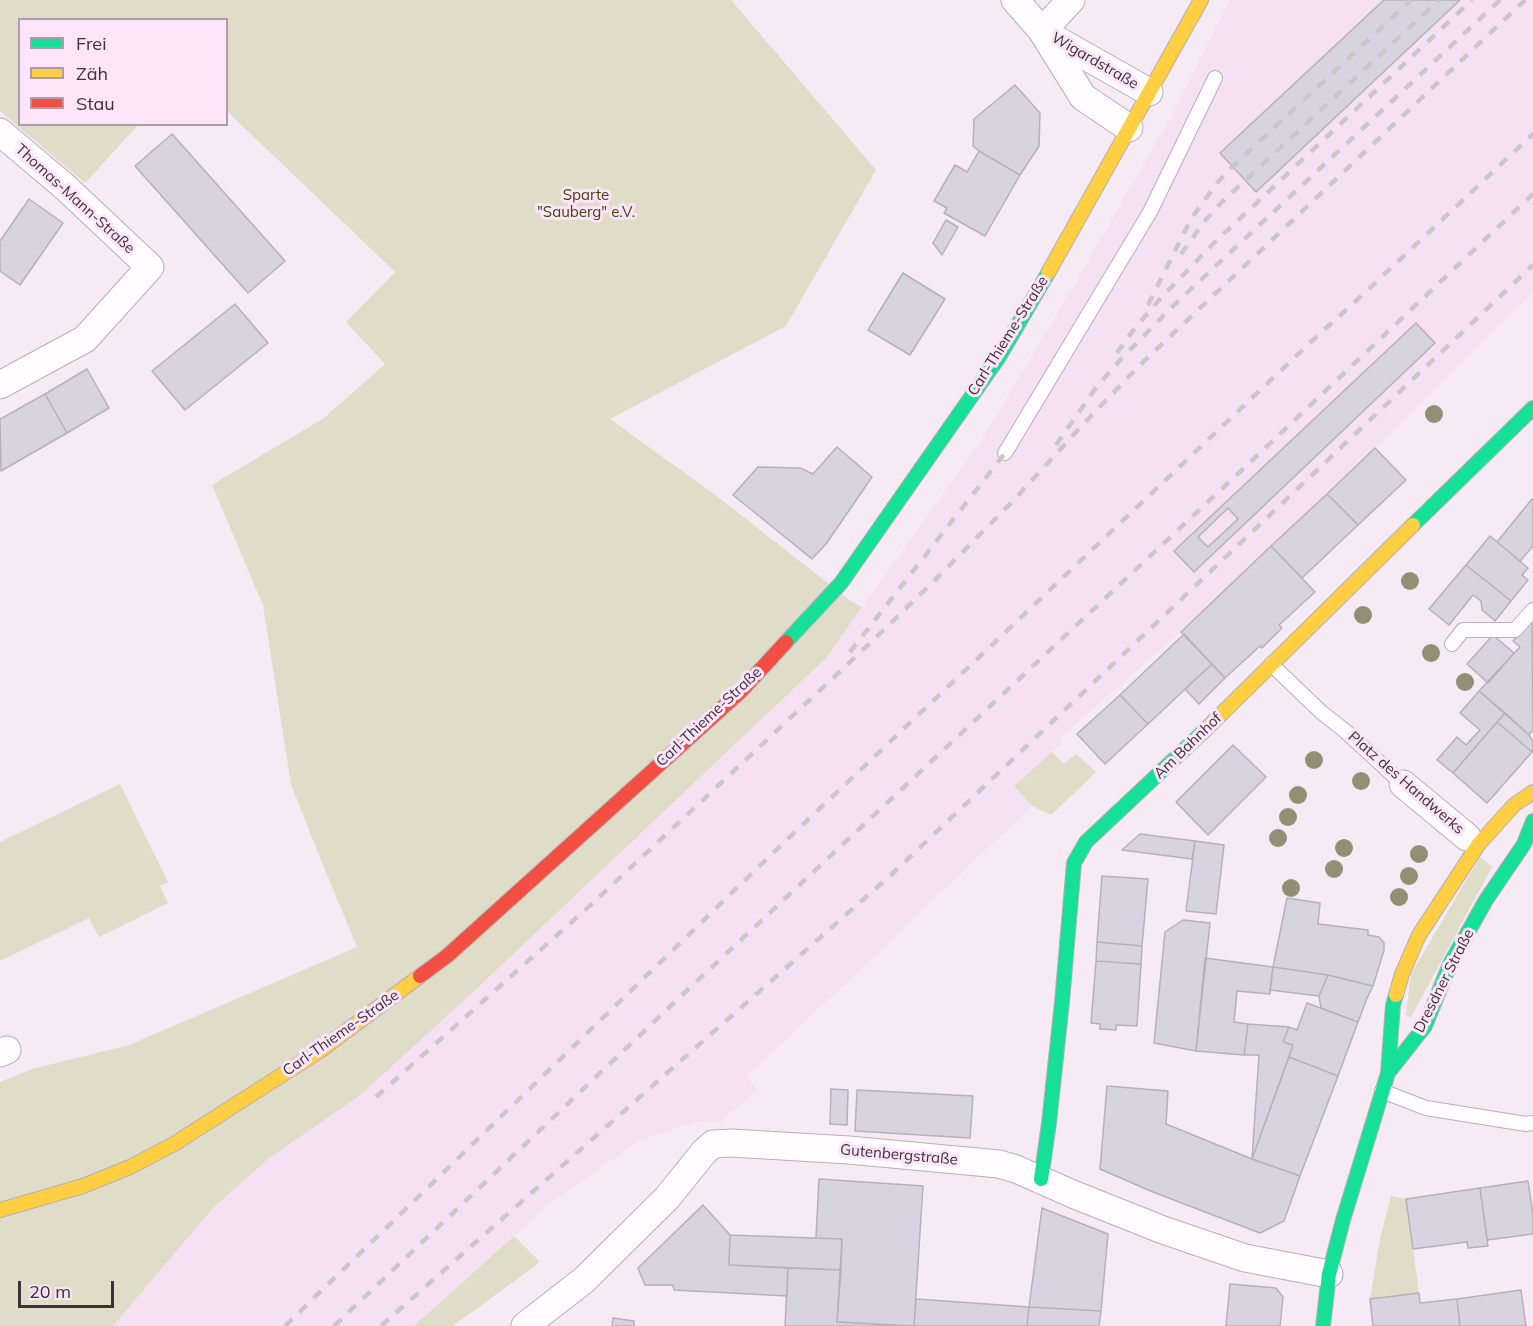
<!DOCTYPE html>
<meta charset="utf-8">
<style>
body{margin:0}
#map{position:relative;width:1533px;height:1326px;overflow:hidden;background:#f6eaf5;font-family:Mulish,sans-serif}
canvas{display:block}
.legend{position:absolute;left:18px;top:18px;width:210px;height:108px;box-sizing:border-box;background:#fce4f9;border:2px solid #ae9cac;margin:0;padding:8px 10px;list-style:none;font-size:18px;color:#3a3139}
.legend li{display:flex;align-items:center;gap:12px;height:30px}
.legend b{width:30px;border:2px solid #ae9cac}
.scale{position:absolute;left:18px;top:1281px;width:96px;height:27px;box-sizing:border-box;border:3px solid #3a3139;border-top:0;padding-left:8px;font-size:18px;line-height:21px;white-space:nowrap;color:#3a3139;-webkit-text-stroke:4px #fce4f9;paint-order:stroke}
</style>
<div id="map">
<canvas width="1533" height="1326"></canvas>
<ul class="legend">
<li><b style="height:8px;background:#16e098"></b>Frei</li>
<li><b style="height:8px;background:#ffcf43"></b>Zäh</li>
<li><b style="height:8px;background:#f24e42"></b>Stau</li>
</ul>
<div class="scale">20 m</div>
</div>
<script>
const ctx = document.querySelector('canvas').getContext('2d');
ctx.lineJoin = 'round';
function paint(path, color) { ctx.fillStyle = color; ctx.fill(path, 'evenodd'); }
const poly = rows => new Path2D(rows.map(r => 'M' + r).join(''));
function strokePath(path, color, width, dash) { ctx.strokeStyle = color; ctx.lineWidth = width; ctx.lineCap = dash ? 'butt' : 'round'; ctx.setLineDash(dash || []); ctx.stroke(path); }
function write(font, color, halo, rows, align = 'center') {
  ctx.font = font + ' Mulish,sans-serif'; ctx.lineWidth = 6; ctx.setLineDash([]); ctx.textBaseline = 'middle'; ctx.strokeStyle = halo; ctx.fillStyle = color; for (const [text, x, y, turn = 0] of rows) {
    ctx.save(); ctx.translate(x, y); ctx.rotate((+turn || 0) * Math.PI / 180); ctx.textAlign = isNaN(turn) ? turn : align; if (halo) ctx.strokeText(text, 0, 0); ctx.fillText(text, 0, 0); ctx.restore();
  }
}
paint(poly([
 [1229,0,1533,0,1533,293,1375,448,1181,632,1062,736,1061,744,1052,752,1015,786,1032,806,747,1077,757,1089,722,1121,705,1121,691,1123,637,1142,549,1204,414,1326,113,1326,213,1208,269,1158,471,994,826,658,985,435,1070,292,1170,119]
]), '#f6e0f4');
paint(poly([
 [0,0,731,0,876,170,786,326,610,419,718,497,849,600,862,607,826,658,471,994,359,1096,269,1158,213,1208,113,1326,0,1326,0,1082,32,1069,129,1045,357,947,319,855,291,784,263,605,212,485,324,418,385,364,346,322,395,272,227,111,226,20,20,20,20,124,138,125,85,183,0,111],
 [1052,752,1064,764,1076,754,1096,772,1051,815,1032,806,1014,786],
 [120,784,168,882,160,886,168,903,99,937,89,918,0,961,0,842],
 [1480,857,1492,867,1411,1017,1406,1015,1411,974],
 [1391,1196,1406,1199,1419,1293,1370,1299,1380,1239],
 [514,1236,539,1261,536,1265,453,1326,414,1326]
]), '#dfdcc7');
const building = poly([
 [1384,0,1460,0,1256,192,1220,153,1384,0],
 [1015,85,1040,113,1039,146,1020,175,979,151,973,146,974,119,1015,85],
 [172,134,285,261,248,293,135,166,172,134],
 [979,151,1020,175,985,236,944,213,947,208,934,201,955,165,967,172,979,151],
 [29,199,63,223,20,285,0,271,0,241,29,199],
 [946,220,958,227,942,255,933,243,946,220],
 [903,273,945,299,910,355,868,330,903,273],
 [235,304,268,343,185,410,152,371,235,304],
 [1416,323,1435,343,1194,572,1174,551,1416,323],
 [87,369,109,408,67,433,45,394,87,369],
 [45,394,67,433,1,471,0,419,45,394],
 [837,447,872,477,826,544,812,559,733,495,758,467,800,468,813,474,837,447],
 [1375,448,1406,480,1358,525,1327,494,1375,448],
 [1327,494,1358,525,1302,578,1271,546,1327,494],
 [1532,499,1533,501,1533,546,1520,561,1497,542,1532,499],
 [1228,508,1238,519,1208,547,1198,537,1228,508],
 [1490,536,1528,568,1522,575,1528,580,1511,601,1466,565,1490,536],
 [1271,546,1315,592,1279,625,1282,628,1262,648,1260,646,1225,678,1181,632,1271,546],
 [1466,565,1511,601,1495,621,1482,610,1481,601,1473,595,1449,625,1429,609,1466,565],
 [1532,619,1533,730,1529,735,1479,691,1520,647,1513,641,1532,619],
 [1184,634,1212,664,1148,724,1120,695,1184,634],
 [1493,635,1514,653,1488,683,1467,664,1493,635],
 [1212,664,1225,678,1199,704,1185,689,1212,664],
 [1479,691,1505,713,1453,773,1437,760,1457,737,1466,745,1480,730,1460,713,1479,691],
 [1120,695,1148,724,1105,764,1077,734,1120,695],
 [1505,713,1529,735,1533,741,1533,750,1532,752,1497,722,1505,713],
 [1497,722,1532,752,1487,803,1453,773,1497,722],
 [1233,745,1266,777,1208,835,1176,802,1233,745],
 [1140,834,1195,841,1192,859,1122,850,1140,834],
 [1195,841,1224,845,1216,914,1186,911,1195,841],
 [1102,876,1148,879,1142,946,1097,942,1102,876],
 [1287,898,1320,903,1318,924,1368,930,1368,935,1379,937,1384,943,1384,950,1373,986,1328,975,1273,967,1287,898],
 [1183,920,1210,923,1196,1051,1154,1043,1165,932,1183,920],
 [1097,942,1142,946,1141,964,1096,961,1097,942],
 [1205,958,1273,967,1270,994,1237,991,1234,1022,1248,1024,1244,1055,1196,1051,1205,958],
 [1096,961,1141,964,1137,1026,1116,1025,1116,1030,1100,1029,1100,1024,1091,1023,1096,961],
 [1273,967,1328,975,1319,996,1270,990,1273,967],
 [1328,975,1373,986,1367,998,1358,1022,1321,1008,1319,996,1328,975],
 [1307,1003,1358,1022,1338,1076,1289,1057,1293,1045,1283,1042,1289,1027,1297,1030,1307,1003],
 [1248,1024,1289,1027,1283,1042,1293,1045,1252,1159,1259,1055,1244,1055,1248,1024],
 [1289,1057,1338,1076,1300,1176,1252,1159,1289,1057],
 [1107,1086,1168,1091,1166,1124,1252,1159,1300,1176,1284,1221,1260,1233,1153,1192,1100,1169,1107,1086],
 [831,1089,848,1090,847,1125,830,1124,831,1089],
 [857,1090,973,1096,970,1138,855,1131,857,1090],
 [819,1179,923,1186,914,1326,837,1322,842,1239,816,1238,819,1179],
 [1528,1181,1533,1215,1533,1234,1487,1240,1480,1188,1528,1181],
 [1480,1188,1488,1246,1468,1248,1467,1242,1413,1249,1406,1199,1480,1188],
 [703,1205,730,1235,729,1265,788,1268,787,1296,674,1290,673,1285,645,1285,638,1268,703,1205],
 [1042,1208,1108,1234,1101,1311,1029,1307,1042,1208],
 [730,1235,842,1239,841,1270,729,1265,730,1235],
 [788,1268,841,1270,837,1322,908,1326,785,1326,788,1268],
 [1230,1284,1276,1288,1283,1297,1280,1326,1226,1326,1230,1284],
 [1521,1290,1526,1326,1460,1326,1457,1299,1521,1290],
 [1419,1293,1420,1303,1457,1299,1460,1326,1373,1326,1370,1299,1419,1293],
 [916,1299,1029,1307,1027,1326,914,1326,916,1299],
 [1029,1307,1101,1311,1099,1326,1027,1326,1029,1307],
 [613,1318,634,1321,634,1326,612,1326,613,1318]
]);
paint(building, '#d8d3e1');
strokePath(building, '#b5b0ba', 1.5);
const lane = poly([
 [1005,453,1150,212,1215,78],
 [1452,644,1463,630,1515,630,1533,610],
 [1271,664,1321,712,1344,730,1403,784],
 [1382,1091,1426,1108,1526,1124,1533,1123]
]);
const street = poly([
 [1015,0,1042,31,1083,97,1129,128],
 [1042,31,1071,0],
 [1043,32,1149,92],
 [0,132,65,187,150,267,85,339,0,385],
 [1403,784,1467,837],
 [0,1053,7,1050],
 [525,1326,584,1280,667,1198,704,1152,713,1144,731,1143,849,1150,999,1164,1016,1169,1075,1195,1163,1230,1245,1258,1329,1274]
]);
const fast = poly([
 [1413,525,1533,408],
 [786,642,841,583,999,357,1048,273],
 [1388,1073,1425,1026,1450,964,1486,900,1524,844,1533,821],
 [1041,1179,1049,1123,1062,1002,1074,863,1086,842,1203,732],
 [1323,1326,1329,1274,1343,1220,1388,1073,1393,1005,1396,995]
]);
const slow = poly([
 [1048,273,1201,0],
 [1203,732,1413,525],
 [1396,995,1402,974,1419,935,1478,845,1514,805,1533,792],
 [0,1210,83,1186,130,1167,174,1144,321,1050,420,976]
]);
const jam = poly([
 [420,976,447,956,741,691,786,642]
]);
strokePath(lane, '#b8afb7', 16);
strokePath(street, '#b8afb7', 29);
strokePath(fast, '#b8afb7', 16);
strokePath(slow, '#b8afb7', 16);
strokePath(jam, '#b8afb7', 16);
strokePath(lane, '#fefcfe', 14);
strokePath(street, '#fefcfe', 27);
strokePath(fast, '#16e098', 14);
strokePath(slow, '#ffcf43', 14);
strokePath(jam, '#f24e42', 14);
strokePath(poly([
 [1181,254,1204,222,1222,202,1439,0],
 [1148,305,1191,219,1217,183,1233,166,1411,0],
 [1117,353,1135,328,1160,299,1215,242,1472,0],
 [1056,445,1095,389,1121,359,1174,305,1500,0],
 [850,652,1005,453],
 [376,1097,594,902,866,647,931,584,1013,501,1088,419,1141,364,1525,0],
 [285,1326,775,851,1314,339,1357,300,1533,134],
 [334,1326,680,997,1243,469,1533,194],
 [381,1326,892,874,1533,265]
]), '#cac7ca', 4.5, [10, 10]);
ctx.fillStyle = '#948f74';
for (const [x, y] of [
 [1434,414],
 [1410,581],
 [1363,615],
 [1431,653],
 [1465,682],
 [1314,760],
 [1361,781],
 [1298,795],
 [1288,817],
 [1278,838],
 [1344,848],
 [1419,854],
 [1334,869],
 [1409,876],
 [1291,888],
 [1399,897]
]) { ctx.beginPath(); ctx.arc(x, y, 9, 0, 2 * Math.PI); ctx.fill(); }
write('15px', '#3a3139', '#fce4f9', [
 ["Wigardstraße",1095,61,30],
 ["Thomas-Mann-Straße",75,199,42],
 ["Carl-Thieme-Straße",1008,336,-58],
 ["Carl-Thieme-Straße",709,717,-43],
 ["Am Bahnhof",1188,746,-44],
 ["Platz des Handwerks",1406,783,41],
 ["Dresdner Straße",1444,981,-63],
 ["Carl-Thieme-Straße",341,1033,-35],
 ["Gutenbergstraße",899,1155,5]
]);
write('15px', '#44450a', '#fce4f9', [
 ["Sparte",586,195],
 ["\"Sauberg\" e.V.",586,212]
]);
</script>
